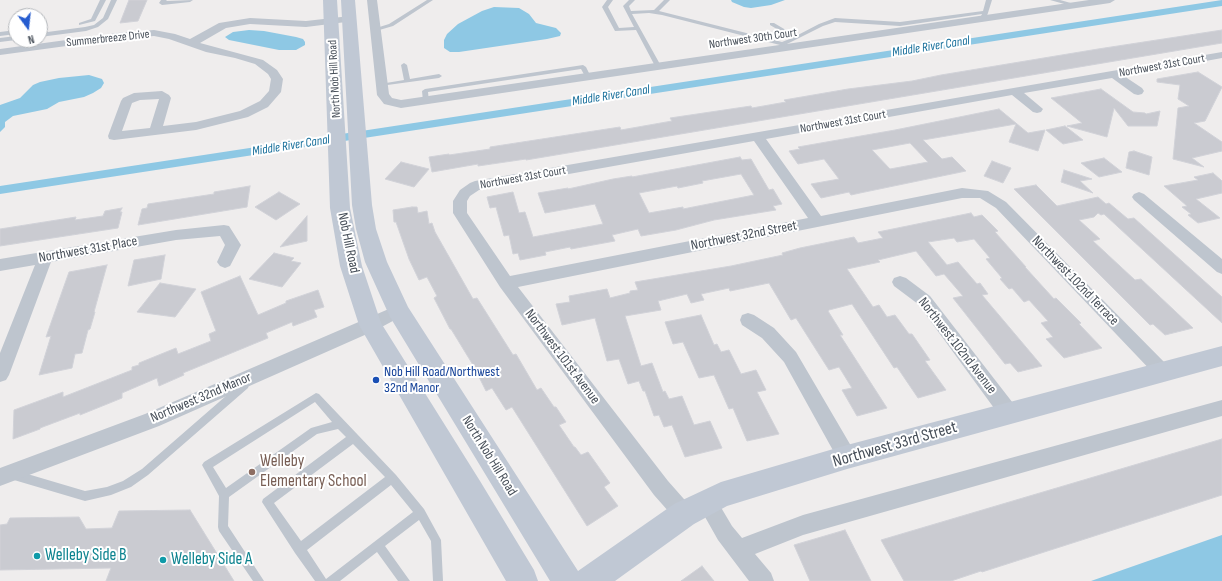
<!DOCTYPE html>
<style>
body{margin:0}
#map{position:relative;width:1222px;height:581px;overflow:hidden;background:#efeded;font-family:"Sofia Sans Condensed",sans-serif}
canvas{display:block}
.north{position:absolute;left:8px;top:8px;width:40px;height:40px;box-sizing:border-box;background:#fff;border:1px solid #b5b8bc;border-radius:50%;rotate:165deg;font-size:11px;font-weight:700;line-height:16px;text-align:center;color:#464e58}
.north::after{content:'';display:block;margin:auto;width:14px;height:18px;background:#265ccf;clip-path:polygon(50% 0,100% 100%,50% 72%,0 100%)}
</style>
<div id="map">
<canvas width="1222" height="581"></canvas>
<div class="north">N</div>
</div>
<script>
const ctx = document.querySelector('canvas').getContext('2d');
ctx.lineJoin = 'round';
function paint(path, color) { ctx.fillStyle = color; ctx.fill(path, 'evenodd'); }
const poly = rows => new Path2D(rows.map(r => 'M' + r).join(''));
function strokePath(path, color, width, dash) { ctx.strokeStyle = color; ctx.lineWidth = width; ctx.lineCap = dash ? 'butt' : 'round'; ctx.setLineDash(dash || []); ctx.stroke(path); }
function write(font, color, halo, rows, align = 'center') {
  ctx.font = font + ' "Sofia Sans Condensed",sans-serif'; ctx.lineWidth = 4; ctx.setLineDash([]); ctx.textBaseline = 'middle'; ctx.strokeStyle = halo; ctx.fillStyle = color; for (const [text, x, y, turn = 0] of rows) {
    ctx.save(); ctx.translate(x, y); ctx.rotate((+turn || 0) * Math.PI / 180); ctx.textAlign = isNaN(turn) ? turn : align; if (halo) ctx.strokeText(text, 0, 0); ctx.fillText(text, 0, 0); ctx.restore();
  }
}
paint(poly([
 [731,0,785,0,771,5,751,8,744,7,732,2],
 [494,7,519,8,529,14,536,23,556,28,561,33,560,36,547,39,459,52,450,52,444,48,444,40,447,34,458,24,482,11],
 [249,30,264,31,296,37,303,39,305,42,305,45,296,50,279,50,229,40,225,37,233,32],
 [89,75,102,79,104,83,101,88,93,93,84,97,59,102,47,109,13,116,5,122,5,127,0,132,0,105,20,98,33,85,40,82,59,78],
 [1222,535,1222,581,1091,581]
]), '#8ec8e4');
paint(poly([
 [1222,0,1222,6,0,194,0,186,1222,0]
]), '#8ec8e4');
const building = poly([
 [129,0,147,0,138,21,120,23,129,0],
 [1222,30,1222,43,526,160,526,159,478,166,478,164,432,172,429,157,449,154,449,155,490,149,490,147,620,127,621,130,672,121,670,118,751,106,752,108,786,102,784,100,848,89,912,81,941,75,1098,49,1222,30],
 [1198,72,1222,87,1205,121,1194,123,1222,142,1222,151,1192,158,1204,167,1173,159,1178,108,1189,106,1178,99,1180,85,1157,82,1157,79,1198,72],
 [1101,89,1133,112,1145,113,1146,114,1160,111,1157,126,1128,126,1114,108,1107,137,1067,126,1082,123,1051,98,1101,89],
 [999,109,1028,133,1045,130,1038,151,1009,142,1016,124,923,140,942,159,952,157,966,171,860,193,851,195,849,192,821,198,811,184,839,179,824,159,798,164,789,151,800,149,798,147,895,130,999,109],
 [910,143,928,162,890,169,872,150,910,143],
 [1065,126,1083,140,1063,144,1046,130,1065,126],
 [1134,151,1152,157,1149,175,1126,168,1129,152,1134,151],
 [740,157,742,160,751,159,769,190,773,189,782,204,773,206,776,210,714,220,676,230,641,236,638,229,612,235,615,241,571,249,570,247,545,252,546,255,520,260,518,253,513,254,509,235,504,236,496,207,490,208,487,197,513,192,519,213,525,212,533,237,603,224,595,204,545,213,538,193,568,188,568,189,613,179,632,176,632,177,740,157],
 [741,174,754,195,683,209,683,207,649,213,639,193,677,186,678,188,703,183,702,181,741,174],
 [1104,158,1122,172,1099,177,1081,163,1104,158],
 [992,161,1011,168,1003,183,984,176,992,161],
 [401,162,429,169,414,187,385,179,401,162],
 [1064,170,1092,179,1080,181,1093,193,1061,182,1064,170],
 [1213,173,1222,181,1222,193,1196,199,1220,218,1198,223,1188,215,1191,214,1182,207,1187,206,1164,186,1198,180,1194,177,1213,173],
 [1036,185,1057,206,1098,197,1106,204,1109,203,1128,219,1134,218,1222,297,1222,323,1104,214,1101,215,1098,213,1094,217,1079,220,1100,239,1093,241,1135,280,1141,279,1193,328,1165,335,1153,324,1150,325,1014,189,1036,185],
 [250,186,247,207,138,225,142,209,147,208,148,204,214,194,214,192,250,186],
 [279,192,300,204,276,220,255,207,279,192],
 [412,207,417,207,418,213,427,211,429,224,432,223,435,232,473,299,477,298,513,355,516,354,537,390,541,388,554,407,556,407,566,422,559,425,574,447,575,447,581,455,588,452,610,483,604,487,618,506,587,526,512,407,506,410,492,388,486,391,473,365,451,329,450,329,434,298,437,296,427,277,419,280,409,259,396,222,394,222,393,210,412,207],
 [122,208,120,212,122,212,118,228,0,246,0,229,76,217,75,220,103,216,105,211,122,208],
 [971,213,974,217,982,215,998,231,995,232,1026,267,1025,267,1054,299,1056,298,1081,323,1079,324,1102,348,1064,358,1046,339,1053,337,1041,323,1048,321,1029,300,1024,302,1012,288,1009,289,1000,279,1002,278,986,259,990,258,974,239,957,242,954,238,928,242,947,265,958,262,977,284,980,283,988,294,982,295,1042,366,1018,372,1010,363,1005,364,953,298,963,296,944,274,936,276,916,251,878,260,880,262,847,269,873,307,879,305,887,317,895,315,909,334,912,334,930,360,925,361,946,390,918,398,897,367,894,368,852,304,829,310,828,311,843,335,840,335,887,408,857,416,842,390,852,388,839,367,829,370,796,318,791,320,769,283,730,291,729,288,701,294,704,300,691,303,687,294,658,301,661,310,625,316,641,366,652,363,663,392,665,391,669,399,682,396,694,425,710,421,722,448,685,457,672,425,664,427,659,415,654,416,645,391,643,391,639,381,628,384,619,359,607,361,595,318,562,325,556,304,570,302,569,296,607,289,610,298,630,293,630,291,638,290,635,282,731,266,783,255,782,253,800,248,854,237,858,243,883,238,878,232,971,213],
 [307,216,307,241,280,247,307,216],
 [274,253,294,258,291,261,301,263,282,287,249,279,274,253],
 [165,255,161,279,128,286,134,260,165,255],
 [107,265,94,312,95,312,90,329,88,330,82,353,75,354,72,368,39,375,51,336,46,337,69,272,107,265],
 [240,276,258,315,286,303,286,301,318,290,324,307,314,310,317,317,293,326,292,322,266,333,268,338,183,373,184,375,159,386,157,378,122,393,122,398,80,415,80,413,40,428,40,429,13,439,14,410,63,392,63,397,132,370,132,367,139,365,139,363,176,348,178,354,211,341,209,334,216,331,201,292,240,276],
 [160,283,196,289,175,317,137,312,160,283],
 [701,315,714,345,717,344,721,352,729,350,741,374,756,370,766,390,757,392,779,434,747,441,733,408,729,409,714,375,699,378,683,342,673,344,665,322,701,315],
 [1222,439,1222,495,982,572,981,571,951,581,904,581,881,540,1222,439],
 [190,510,234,581,106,581,111,568,0,570,0,525,7,524,10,518,79,517,86,529,112,528,119,511,190,510],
 [845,530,871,581,810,581,794,545,845,530],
 [702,566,714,581,681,581,702,566]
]);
paint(building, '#cacbd1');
strokePath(building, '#d1d2d8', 1);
paint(poly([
 [100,0,106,0,95,21,79,25,79,23,91,19,100,0],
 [111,0,117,0,108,19,98,27,86,31,40,37,40,33,85,27,94,25,103,18,111,0],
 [161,0,167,0,166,1,193,0,190,2,162,5,159,3,161,0],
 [427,0,433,0,393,26,376,31,373,29,389,24,427,0],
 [607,0,613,0,608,7,619,28,634,27,623,6,629,0,635,0,629,6,631,11,654,10,664,0,670,0,659,11,782,42,792,38,770,25,770,23,774,23,796,36,819,24,835,18,900,22,983,11,986,0,992,0,987,16,984,18,981,16,982,14,900,26,835,22,823,26,785,45,780,50,777,48,780,45,662,15,649,13,632,14,661,66,658,68,655,66,636,30,615,31,602,7,607,0],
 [1050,0,1060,0,1078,5,1075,7,1050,0],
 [16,30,16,34,0,36,0,32,16,30],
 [16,36,16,40,0,42,0,38,16,36],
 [404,63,407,65,410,79,439,74,442,76,439,78,380,86,380,84,404,80,401,65,404,63],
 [583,65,586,67,591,77,590,78,586,78,581,69,428,92,429,101,426,103,423,101,422,91,425,89,583,65],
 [245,381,248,382,249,385,248,388,148,475,131,487,111,495,85,501,14,480,11,478,9,475,11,472,14,470,85,491,107,487,123,481,142,469,242,382,245,381],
 [316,393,319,394,396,475,424,509,441,540,443,581,433,581,431,541,419,520,385,546,410,581,398,581,377,552,340,581,315,581,295,553,262,502,263,499,346,437,338,429,317,434,229,497,228,526,264,581,253,581,219,531,218,527,219,496,202,465,204,462,316,393],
 [315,402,332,422,311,428,226,488,213,467,315,402],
 [353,444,385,477,301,541,274,503,353,444],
 [391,485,413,512,326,579,307,550,391,485]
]), '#bec5ce');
paint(poly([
 [367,0,377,0,389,94,392,98,401,100,1089,0,1115,0,1110,3,401,108,384,104,377,95,367,0],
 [350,16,354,17,355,19,354,21,306,27,250,24,226,28,200,43,263,60,277,70,283,79,281,92,268,107,248,117,196,130,114,140,109,139,108,136,121,101,123,98,134,93,162,91,169,95,171,98,163,126,196,122,240,111,260,101,269,91,271,79,268,74,255,64,235,58,206,52,169,39,154,36,118,39,0,55,0,49,118,33,154,30,175,34,190,39,219,23,250,18,306,21,350,16],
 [159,99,150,128,122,131,132,103,140,100,159,99],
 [1222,52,1222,58,1124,76,1142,88,1144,91,1142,94,1138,95,1134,94,1112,78,1024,93,1043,109,1041,112,1037,113,1033,112,1012,95,766,139,821,216,962,188,988,191,1006,202,1169,367,1172,372,1169,377,1163,379,1157,377,996,208,980,198,962,198,518,287,668,481,691,507,694,514,691,521,684,524,677,521,654,495,500,287,453,213,453,201,460,190,470,183,475,181,1222,52],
 [754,141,808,218,510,276,467,213,467,201,470,196,479,190,754,141],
 [1139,192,1144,194,1222,259,1222,274,1217,272,1134,200,1132,197,1134,194,1139,192],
 [224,225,229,226,241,245,230,266,225,268,220,266,217,262,225,245,220,236,176,240,51,262,9,375,6,380,0,382,0,353,35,265,0,271,0,259,176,230,224,225],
 [900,276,906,278,930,296,1016,407,1018,413,1016,419,1009,421,1002,419,918,304,894,286,892,282,894,278,900,276],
 [398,305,404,307,406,311,404,315,376,330,159,426,0,486,0,468,145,414,398,305],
 [748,313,754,315,774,328,796,352,854,451,857,457,854,463,847,466,840,463,784,362,762,338,742,325,740,320,742,315,748,313],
 [1222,400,1222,416,803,535,755,554,771,573,774,581,749,581,718,540,696,501,699,494,706,491,713,494,732,526,742,538,803,515,1222,400]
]), '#bec5ce');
paint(poly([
 [323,0,337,0,350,208,362,266,381,323,480,481,534,570,538,581,506,581,359,325,340,266,330,208,323,0],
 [341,0,355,0,372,205,376,229,387,262,408,307,578,571,674,504,721,482,847,445,1222,346,1222,366,847,469,727,506,694,524,615,581,550,581,390,317,365,262,356,229,352,205,341,0]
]), '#c0c8d4');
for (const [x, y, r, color] of [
 [376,380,4,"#1a4fb4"],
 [252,472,4,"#8d6e63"],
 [37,556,4,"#0f9aa8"],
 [163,560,4,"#0f9aa8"]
]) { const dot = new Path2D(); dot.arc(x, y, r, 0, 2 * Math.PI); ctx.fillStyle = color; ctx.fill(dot); strokePath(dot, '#fff', 1.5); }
write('12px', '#464e58', '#fff', [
 ["Summerbreeze Drive",108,39,-6],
 ["Northwest 30th Court",753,39,-8],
 ["Northwest 31st Court",1162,66,-10],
 ["North Nob Hill Road",335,79,-93],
 ["Northwest 31st Court",843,122,-10],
 ["Northwest 31st Court",523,178,-10]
]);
write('italic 13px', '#176f9b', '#fff', [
 ["Middle River Canal",931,47,-9],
 ["Middle River Canal",611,96,-9],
 ["Middle River Canal",291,146,-9]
]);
write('14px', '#464e58', '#fff', [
 ["Northwest 32nd Street",744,236,-11],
 ["Nob Hill Road",348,243,78],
 ["Northwest 31st Place",88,250,-10],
 ["Northwest 102nd Terrace",1075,281,46],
 ["Northwest 102nd Avenue",957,346,52],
 ["Northwest 101st Avenue",562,357,53],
 ["Northwest 32nd Manor",201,398,-23],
 ["North Nob Hill Road",489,456,58]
]);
write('14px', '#164399', '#fff', [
 ["Nob Hill Road/Northwest",384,372],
 ["32nd Manor",384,388]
], 'left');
write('17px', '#464e58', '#fff', [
 ["Northwest 33rd Street",895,445,-16]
]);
write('17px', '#785e54', '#fff', [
 ["Welleby",260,462],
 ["Elementary School",260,482]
], 'left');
write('17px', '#0d838f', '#fff', [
 ["Welleby Side B",45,556],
 ["Welleby Side A",171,560]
], 'left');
</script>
